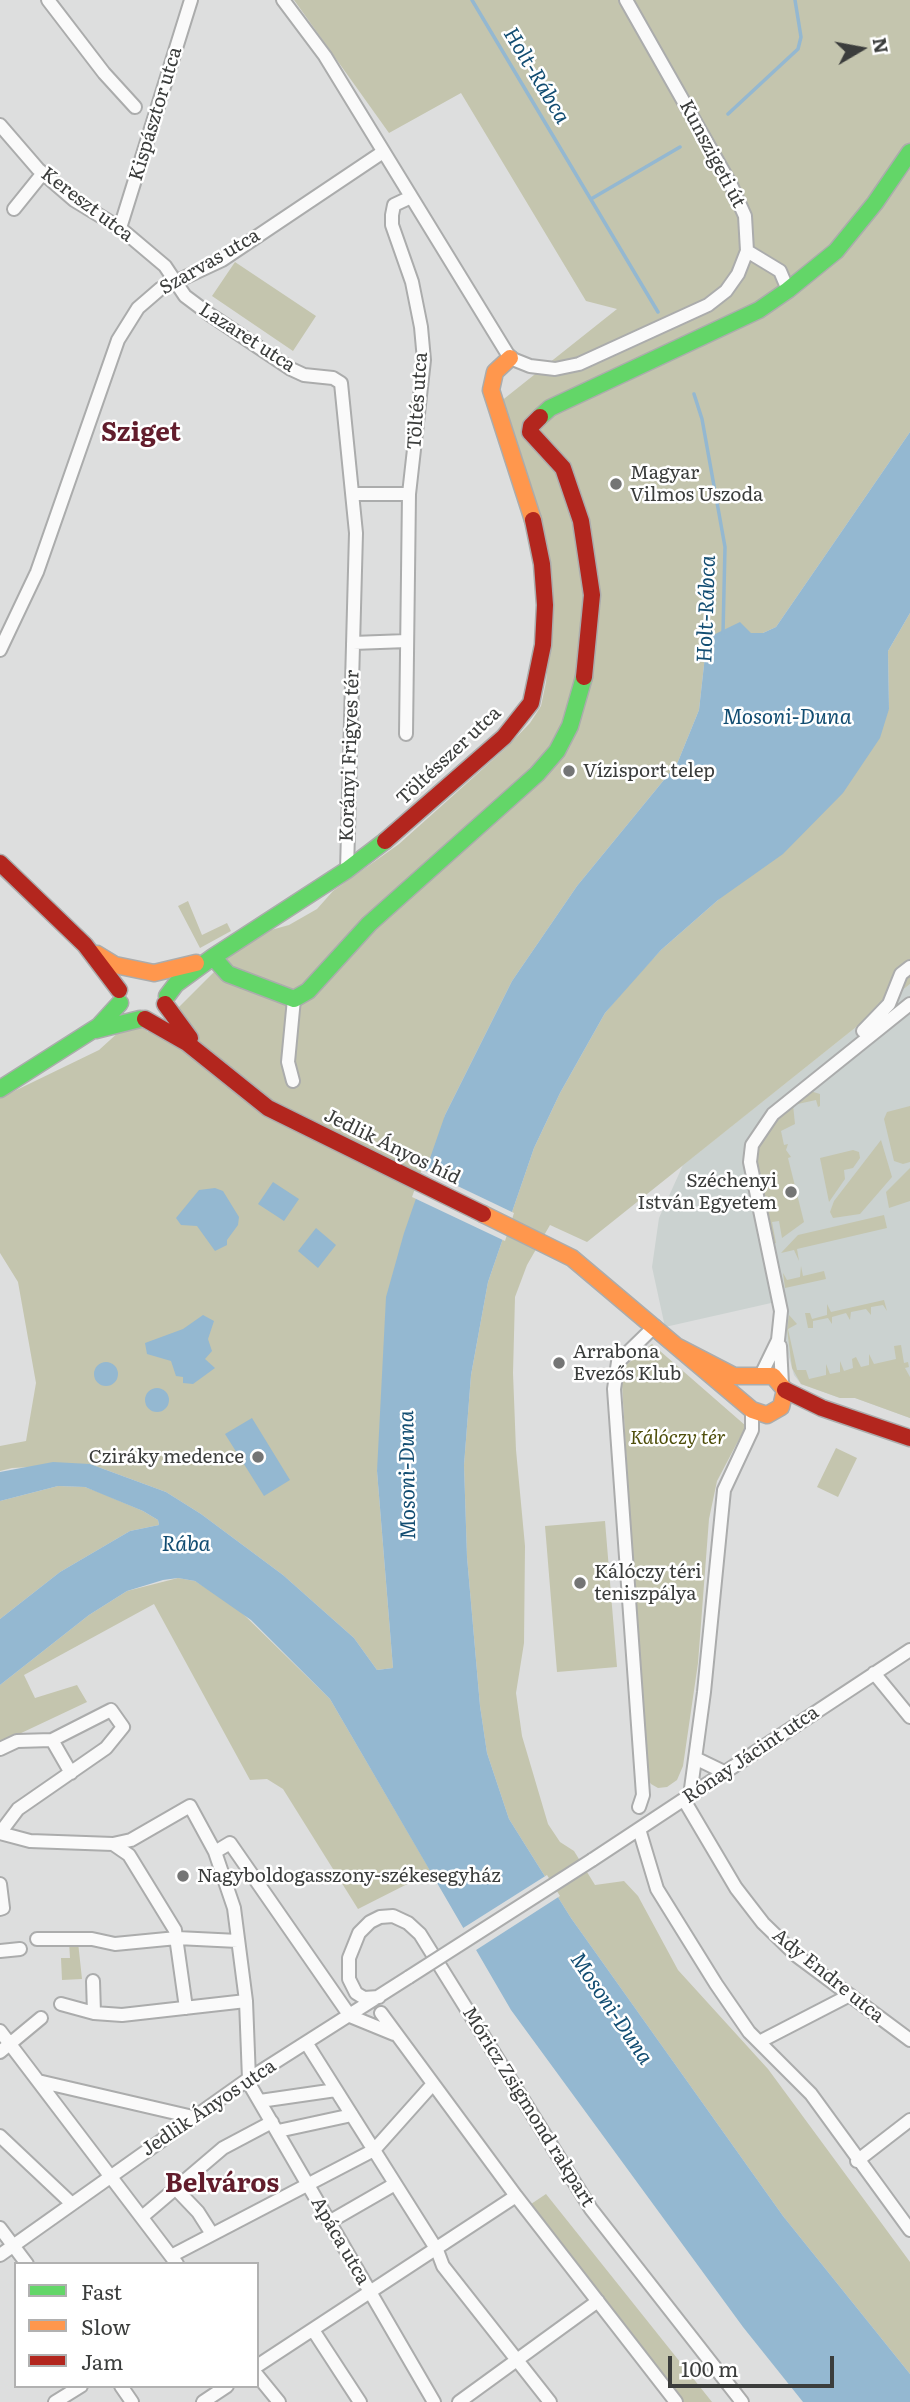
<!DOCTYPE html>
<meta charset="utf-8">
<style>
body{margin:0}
#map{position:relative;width:910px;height:2402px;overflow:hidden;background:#dddede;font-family:Literata,serif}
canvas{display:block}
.legend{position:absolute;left:14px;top:2262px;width:245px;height:126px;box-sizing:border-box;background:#fff;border:2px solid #b1b1b1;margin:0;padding:9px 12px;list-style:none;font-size:21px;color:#3b3d3c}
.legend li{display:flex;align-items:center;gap:14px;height:35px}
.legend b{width:35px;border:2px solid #b1b1b1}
.north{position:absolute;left:826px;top:14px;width:70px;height:70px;-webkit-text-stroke:5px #fff;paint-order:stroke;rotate:80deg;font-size:19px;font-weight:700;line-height:28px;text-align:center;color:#3b3d3c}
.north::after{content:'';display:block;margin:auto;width:24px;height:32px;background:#3b3d3c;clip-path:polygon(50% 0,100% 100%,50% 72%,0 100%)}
.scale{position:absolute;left:668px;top:2356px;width:166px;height:32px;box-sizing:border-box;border:4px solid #3b3d3c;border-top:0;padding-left:9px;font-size:21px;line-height:24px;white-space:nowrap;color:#3b3d3c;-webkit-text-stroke:5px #fff;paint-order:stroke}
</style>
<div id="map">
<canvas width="910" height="2402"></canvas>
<ul class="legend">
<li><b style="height:9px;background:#63d668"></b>Fast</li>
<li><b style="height:9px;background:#ff974d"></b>Slow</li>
<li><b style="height:9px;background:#b3261e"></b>Jam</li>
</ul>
<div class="north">N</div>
<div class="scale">100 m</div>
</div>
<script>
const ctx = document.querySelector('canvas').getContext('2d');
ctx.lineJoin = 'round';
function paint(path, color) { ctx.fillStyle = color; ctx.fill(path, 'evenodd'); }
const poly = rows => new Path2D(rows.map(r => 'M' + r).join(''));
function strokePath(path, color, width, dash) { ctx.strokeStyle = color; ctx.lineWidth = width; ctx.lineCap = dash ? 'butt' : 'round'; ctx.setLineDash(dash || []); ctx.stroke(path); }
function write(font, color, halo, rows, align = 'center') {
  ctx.font = font + ' Literata,serif'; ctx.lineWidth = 5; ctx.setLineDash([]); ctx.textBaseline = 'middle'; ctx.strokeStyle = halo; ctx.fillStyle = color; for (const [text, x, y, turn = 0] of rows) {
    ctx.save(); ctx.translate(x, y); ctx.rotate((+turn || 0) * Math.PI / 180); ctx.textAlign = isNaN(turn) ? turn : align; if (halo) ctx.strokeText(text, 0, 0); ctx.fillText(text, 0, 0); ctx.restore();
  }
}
paint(poly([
 [910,984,910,1418,855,1398,840,1398,801,1384,794,1375,785,1343,780,1301,665,1327,652,1267,659,1218,683,1165]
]), '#cbd2d0');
paint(poly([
 [294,0,910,0,910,432,776,627,763,633,707,638,699,710,677,764,577,886,512,981,445,1115,377,1471,393,1668,377,1670,354,1638,283,1575,201,1514,166,1492,90,1464,12,1468,0,1471,0,1446,26,1441,36,1383,18,1282,0,1253,0,1098,99,1050,132,1020,148,1032,171,1015,230,956,271,930,289,925,317,909,333,891,399,844,506,748,530,723,541,706,546,682,553,610,500,402,617,309,586,301,461,93,389,133],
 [235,262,316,316,293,351,212,296],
 [910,613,910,984,587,1242,550,1225,527,1265,515,1297,513,1373,516,1450,525,1546,524,1643,516,1693,522,1736,548,1824,560,1842,574,1851,595,1885,624,1881,638,1896,678,1970,768,2069,910,2262,910,2374,783,2216,571,1918,509,1819,487,1753,480,1706,467,1557,464,1465,471,1375,488,1282,534,1148,560,1093,605,1013,630,983,661,950,718,900,889,709,888,651],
 [188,901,202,935,227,923,231,931,200,948,178,906],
 [810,1091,820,1094,820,1106,818,1107,816,1100,793,1105,795,1124,781,1131,784,1145,788,1144,786,1150,791,1157,788,1158,804,1222,782,1238,779,1221,772,1222,776,1243,773,1244,756,1160,758,1147,776,1119],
 [910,1106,910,1162,903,1164,894,1161,884,1119,887,1112],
 [881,1140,892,1177,860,1214,833,1218,830,1212,834,1201],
 [853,1150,859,1152,860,1158,853,1168,844,1170,845,1179,829,1202,820,1158],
 [910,1168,910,1201,889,1208,886,1192],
 [884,1215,887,1228,797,1249,799,1261,794,1250,781,1253,798,1235],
 [801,1266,803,1276,824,1271,826,1279,785,1288,783,1273,787,1280,800,1277],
 [884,1300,887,1311,883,1305,871,1307,871,1315,866,1309,851,1312,850,1320,846,1313,832,1317,832,1324,828,1318,813,1321,813,1328,808,1328,805,1313,810,1313,812,1319,827,1315,827,1304,831,1312],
 [789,1315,797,1324,788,1329,797,1370,806,1370,809,1379,826,1375,826,1364,830,1374,840,1372,840,1361,844,1371,853,1368,852,1359,856,1357,861,1367,869,1365,869,1354,874,1364,896,1359,894,1346,901,1345,904,1363,908,1362,909,1367,905,1368,910,1377,910,1418,855,1398,840,1398,801,1384,792,1368,787,1329],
 [652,1344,746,1426,717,1481,709,1519,698,1663,683,1766,677,1780,667,1787,658,1788,651,1784,646,1776,621,1369],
 [836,1448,857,1458,838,1497,817,1487],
 [58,1486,85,1487,101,1493,143,1511,158,1520,159,1525,130,1531,60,1572,0,1619,0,1501],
 [605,1521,617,1667,557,1672,545,1526],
 [178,1578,195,1581,235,1606,330,1699,431,1872,358,1909,283,1789,267,1779,250,1780,154,1604,24,1675,35,1698,77,1685,87,1702,0,1743,0,1685,89,1615,127,1591],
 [69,1941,78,1942,82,1979,62,1980,61,1958,70,1958],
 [546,2194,712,2402,683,2402,531,2204]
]), '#c4c5ae');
paint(poly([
 [910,432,910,613,888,651,889,709,880,738,843,793,783,854,718,900,661,950,605,1013,560,1093,534,1148,488,1282,471,1375,464,1465,467,1557,480,1706,487,1753,509,1819,571,1918,783,2216,910,2374,910,2402,803,2402,743,2327,511,2010,330,1699,251,1620,195,1581,178,1578,163,1580,127,1591,89,1615,0,1685,0,1619,60,1572,130,1531,159,1525,158,1520,143,1511,85,1487,58,1486,0,1501,0,1472,53,1462,90,1464,166,1492,201,1514,283,1575,354,1638,377,1670,393,1668,377,1471,386,1297,404,1233,445,1115,512,981,577,886,677,764,699,710,707,638,740,622,751,633,763,633,776,627],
 [273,1182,299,1199,284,1221,258,1204],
 [215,1188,223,1191,239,1217,238,1225,227,1240,227,1245,215,1251,197,1226,181,1225,176,1218,199,1190],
 [316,1228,336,1245,318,1268,298,1251],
 [203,1315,214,1321,208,1339,212,1351,205,1359,215,1368,193,1384,183,1383,183,1377,176,1376,171,1361,147,1354,145,1343,183,1329],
 '94 1374a12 12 0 1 1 24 0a12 12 0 1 1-24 0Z',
 '145 1400a12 12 0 1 1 24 0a12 12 0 1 1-24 0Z',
 [252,1418,290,1480,264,1496,225,1434]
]), '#94b8d1');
paint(poly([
 [422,1169,514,1213,505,1241,412,1197],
 [547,1875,560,1896,473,1952,460,1930]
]), '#dddede');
strokePath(poly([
 [472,0,658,312],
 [728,114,798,49,801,37,795,0],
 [591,199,680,147],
 [694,394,702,419,725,547,723,633]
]), '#94b8d1', 3.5);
const street = poly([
 [48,0,104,73,135,107],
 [283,0,325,56,510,358,530,366,555,369,579,364,708,305,726,291,738,274,747,251,745,216,731,185,626,0],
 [0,125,38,169,74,200,120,228,165,266,185,296,209,314,291,369,304,375,333,378,341,383,356,533,347,870],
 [14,209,43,173],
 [120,228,191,0],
 [747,251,780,271,788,290],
 [353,494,409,494],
 [353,643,407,641],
 [0,650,37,572,118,340,138,308,160,289,222,260,383,152],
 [406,734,409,494,424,360,421,327,412,282,392,225,392,215,394,205,411,197],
 [863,1031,889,1004,901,974,910,967],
 [293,1081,288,1062,294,999],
 [780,1346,782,1384],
 [761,1375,778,1340,781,1311,750,1162,752,1145,773,1114,910,1004],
 [874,1673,910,1717],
 [52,1740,71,1773],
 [0,1749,17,1741,52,1740,111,1710,123,1727,106,1748,18,1809,0,1833],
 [697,1759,726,1773],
 [690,1796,704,1692,724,1490,752,1430,752,1410],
 [684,1800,736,1888,763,1923,797,1956,910,2040],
 [639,1807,643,1795,614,1389,618,1362,655,1326],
 [639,1829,657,1889,716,1984,749,2032,811,2094,910,2230],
 [0,1833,30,1841,113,1844,131,1840,190,1806,215,1852,234,1908,246,2001,249,2079],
 [113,1844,129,1855,175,1930,186,2008],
 [215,1852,230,1843,350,2016],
 [592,1860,910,1650],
 [0,1884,3,1908,0,1909],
 [37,1939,92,1939,115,1944,177,1938,238,1941],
 [0,1951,20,1949],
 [93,1981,94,2013],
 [379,1997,364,1998,356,1993,349,1979,349,1958,359,1933,370,1922,380,1917,393,1916,408,1923,420,1934,591,2209,742,2402],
 [61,2004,94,2013,122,2015,246,2001],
 [381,2013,516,2196,676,2402],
 [350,2016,394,2034],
 [0,2031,177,2264],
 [759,2042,850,1995],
 [307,2044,437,2250,443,2266,550,2402],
 [0,2052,41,2018],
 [247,2080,434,2402],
 [38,2081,193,2117],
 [260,2101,336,2090],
 [278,2131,352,2115],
 [0,2136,71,2203],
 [857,2161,910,2120],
 [177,2190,198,2212,212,2234],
 [142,2217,223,2148,272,2122],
 [329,2222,395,2184],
 [0,2228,27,2264],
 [0,2255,247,2080,409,1977],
 [171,2256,374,2150,432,2085],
 [313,2330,360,2402],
 [257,2366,516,2196],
 [257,2375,279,2402],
 [121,2386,132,2402],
 [55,2402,81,2386],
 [203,2402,227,2386],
 [459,2402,598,2301]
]);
const fast = poly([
 [540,417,550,408,759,310,788,290,836,251,875,203,910,152],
 [213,957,228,974,294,999,308,991,369,924,537,774,557,751,570,726,584,677],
 [167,996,176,984,213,957,347,870,385,841],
 [96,1030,140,1019],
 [0,1089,99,1026,120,1003]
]);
const slow = poly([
 [510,358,495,372,491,390,533,520],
 [97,954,115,965,154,973,196,963],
 [483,1214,572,1258,752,1410,767,1415,781,1407,785,1390,773,1376,734,1376,678,1347]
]);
const jam = poly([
 [540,417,531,426,530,432,563,468,581,521,592,595,584,677],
 [385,841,504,737,531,703,543,645,545,605,542,564,533,520],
 [0,863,85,945,119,990],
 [165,1004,190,1038],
 [145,1019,187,1043,268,1108,483,1214],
 [785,1390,822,1408,910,1438]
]);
strokePath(street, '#abacac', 16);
strokePath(fast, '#abacac', 19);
strokePath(slow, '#abacac', 19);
strokePath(jam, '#abacac', 19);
strokePath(street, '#fafafa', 12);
strokePath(fast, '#63d668', 16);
strokePath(slow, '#ff974d', 16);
strokePath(jam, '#b3261e', 16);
const streetBridge = poly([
 [409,1977,592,1860]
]);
strokePath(streetBridge, '#abacac', 16, []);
strokePath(streetBridge, '#fafafa', 12);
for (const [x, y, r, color] of [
 [616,484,7,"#747575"],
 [569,771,7,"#747575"],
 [791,1192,7,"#747575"],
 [559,1363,7,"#747575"],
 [258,1457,7,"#747575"],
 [580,1583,7,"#747575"],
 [183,1876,7,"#747575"]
]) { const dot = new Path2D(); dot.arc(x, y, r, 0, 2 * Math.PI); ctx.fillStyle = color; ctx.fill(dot); strokePath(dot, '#fff', 2.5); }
write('19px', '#3b3d3c', '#fff', [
 ["Kispásztor utca",156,114,-73],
 ["Kunszigeti út",712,154,62],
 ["Kereszt utca",87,205,37],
 ["Szarvas utca",210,262,-30],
 ["Lazaret utca",247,338,33],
 ["Töltés utca",418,401,-86],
 ["Korányi Frigyes tér",350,756,-88],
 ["Töltésszer utca",449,756,-43],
 ["Jedlik Ányos híd",392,1147,26],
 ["Rónay Jácint utca",751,1755,-34],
 ["Ady Endre utca",828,1976,39],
 ["Móricz Zsigmond rakpart",528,2107,58],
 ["Jedlik Ányos utca",209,2108,-34],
 ["Apáca utca",340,2241,60]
]);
write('19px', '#3b3d3c', '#fff', [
 ["Magyar",630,473],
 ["Vilmos Uszoda",630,495],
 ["Vízisport telep",583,771],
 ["Széchenyi",777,1181,"right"],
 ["István Egyetem",777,1203,"right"],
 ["Arrabona",573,1352],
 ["Evezős Klub",573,1374],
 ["Cziráky medence",244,1457,"right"],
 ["Kálóczy téri",594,1572],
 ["teniszpálya",594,1594],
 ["Nagyboldogasszony-székesegyház",197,1876]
], 'left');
write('italic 19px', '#4f4f0b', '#fff', [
 ["Kálóczy tér",678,1438]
]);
write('italic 21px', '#124d72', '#fff', [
 ["Holt-Rábca",536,76,59],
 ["Holt-Rábca",707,609,-88],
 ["Mosoni-Duna",787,718],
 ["Mosoni-Duna",408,1475,-91],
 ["Rába",186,1545],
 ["Mosoni-Duna",611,2009,56]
]);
write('bold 26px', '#621d2c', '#fff', [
 ["Sziget",141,433],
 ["Belváros",222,2184]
]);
</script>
